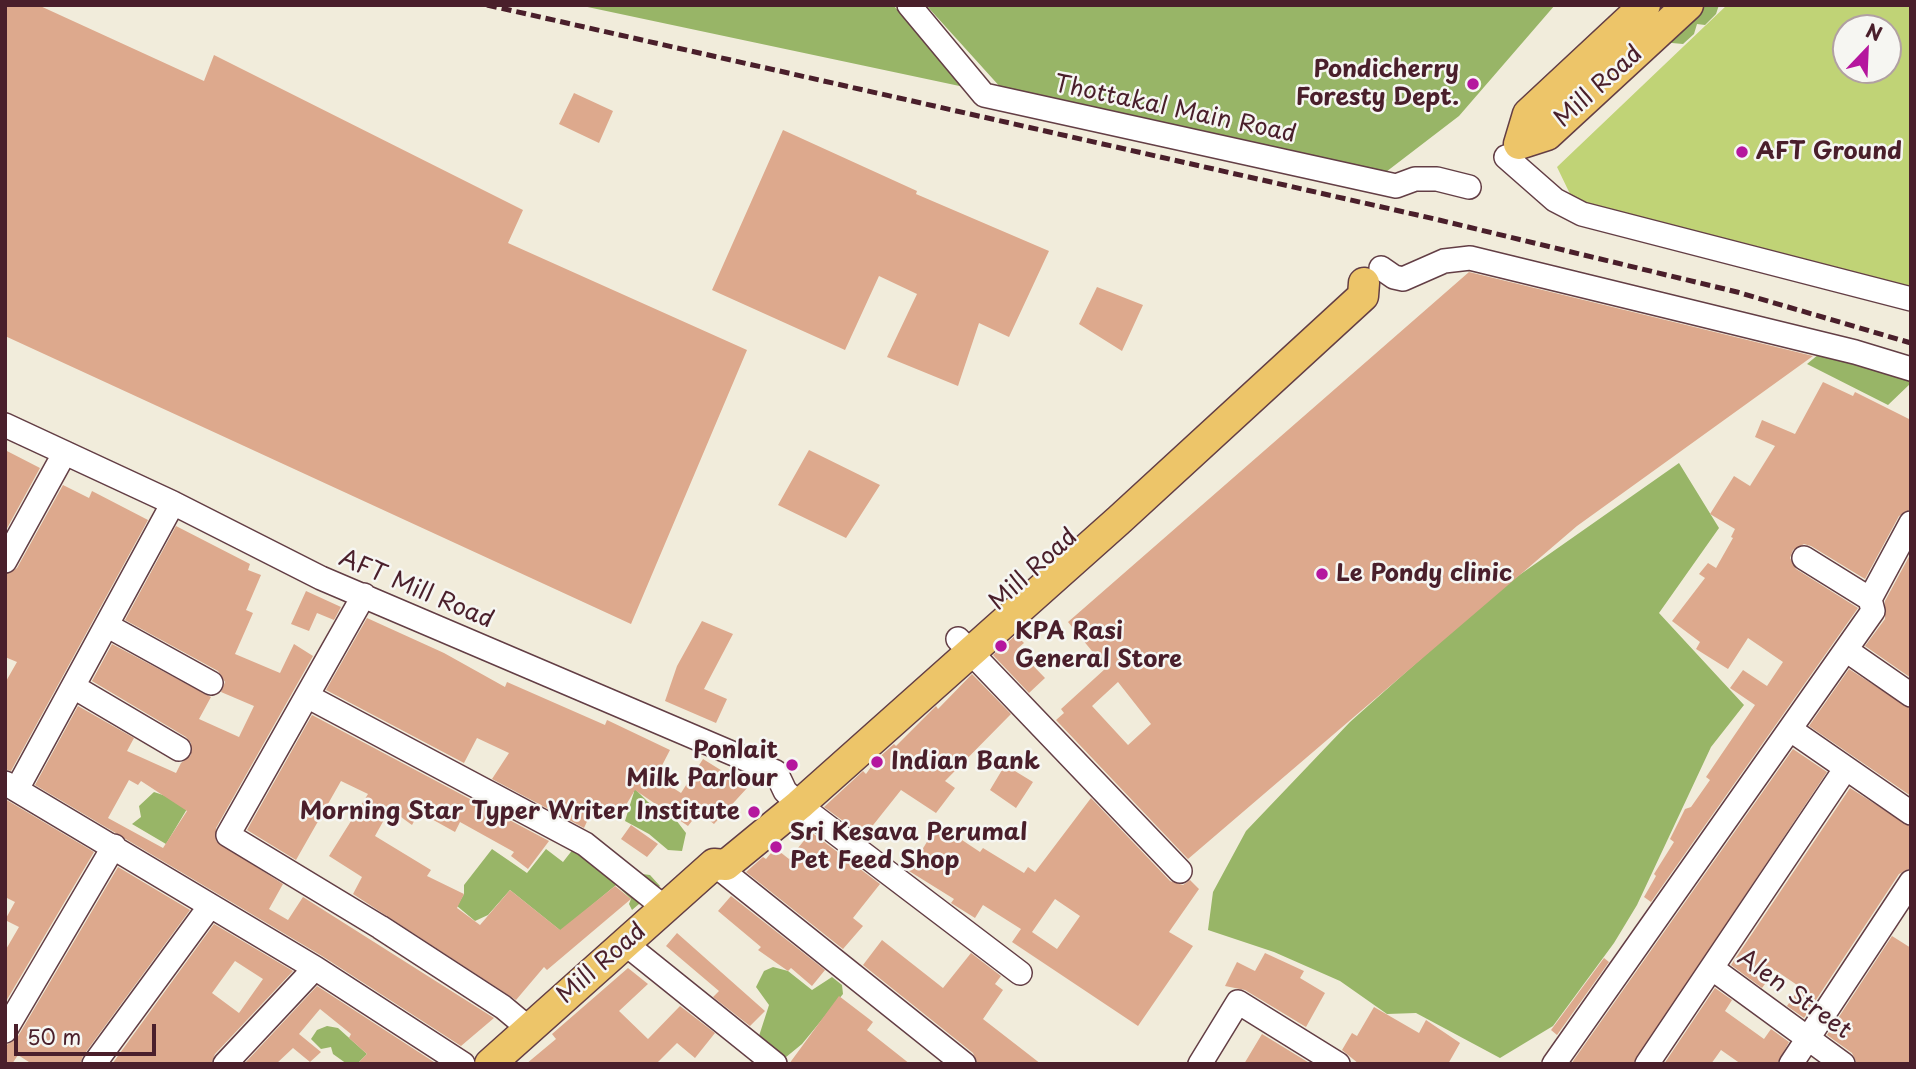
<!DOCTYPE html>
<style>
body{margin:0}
#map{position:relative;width:1916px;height:1069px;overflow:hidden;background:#f1ecdb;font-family:"Playpen Sans",sans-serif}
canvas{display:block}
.frame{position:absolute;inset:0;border:7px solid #4a1f2b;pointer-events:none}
.north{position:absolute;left:1832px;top:14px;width:70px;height:70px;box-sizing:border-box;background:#f6f6f2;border:2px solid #b1a0a2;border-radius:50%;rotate:23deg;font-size:19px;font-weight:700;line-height:28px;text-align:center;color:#4a1f2b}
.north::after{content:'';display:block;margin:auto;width:24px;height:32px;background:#b5179e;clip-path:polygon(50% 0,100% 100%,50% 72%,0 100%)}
.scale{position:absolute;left:14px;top:1024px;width:142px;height:32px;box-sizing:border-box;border:4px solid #4a1f2b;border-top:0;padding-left:9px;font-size:21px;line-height:24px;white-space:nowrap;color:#4a1f2b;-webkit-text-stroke:5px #f6f6f2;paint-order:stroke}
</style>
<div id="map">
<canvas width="1916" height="1069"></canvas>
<div class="frame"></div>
<div class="north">N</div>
<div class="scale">50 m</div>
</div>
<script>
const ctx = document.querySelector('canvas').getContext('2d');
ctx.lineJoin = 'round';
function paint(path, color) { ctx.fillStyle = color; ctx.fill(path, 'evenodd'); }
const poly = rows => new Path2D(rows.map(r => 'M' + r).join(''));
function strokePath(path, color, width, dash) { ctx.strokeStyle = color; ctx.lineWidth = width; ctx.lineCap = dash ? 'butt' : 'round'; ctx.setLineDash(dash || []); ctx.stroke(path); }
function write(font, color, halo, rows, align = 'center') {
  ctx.font = font + ' "Playpen Sans",sans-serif'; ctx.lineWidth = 5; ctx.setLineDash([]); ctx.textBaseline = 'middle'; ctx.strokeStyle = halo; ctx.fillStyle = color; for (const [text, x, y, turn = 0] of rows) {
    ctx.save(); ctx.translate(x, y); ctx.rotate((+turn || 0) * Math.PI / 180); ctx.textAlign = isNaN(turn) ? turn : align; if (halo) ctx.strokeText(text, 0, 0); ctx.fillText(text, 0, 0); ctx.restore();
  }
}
paint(poly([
 [1727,5,1911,5,1911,296,1599,214,1571,196,1557,167],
 [1846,28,1888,28,1888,70,1846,70]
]), '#c0d376');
paint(poly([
 [578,5,893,5,969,88],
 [926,5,1555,5,1459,116,1382,175,1002,89],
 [1692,5,1719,5,1716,14,1705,25,1697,24,1694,34,1683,44,1672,43,1663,35],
 [1825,349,1911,373,1911,383,1888,405,1807,364],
 [1679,463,1719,528,1659,613,1744,705,1711,747,1637,905,1614,943,1553,1026,1500,1058,1416,1013,1387,1014,1340,981,1274,952,1208,930,1213,892,1246,831,1350,722,1498,590],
 [618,772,648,802,676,820,686,833,682,851,668,850,649,834,625,821,634,792,615,780],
 [154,792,190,804,166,844,132,824,141,817,139,806],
 [577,844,634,873,650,875,660,886,632,910,629,904,631,899,616,885,561,931,510,890,488,915,475,921,457,906,464,894,464,885,492,849,527,873,546,849,563,862],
 [773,967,788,971,812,990,832,977,842,985,843,994,802,1044,780,1062,762,1043,759,1036,769,1005,756,987,764,971],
 [327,1026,338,1028,367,1054,357,1064,347,1064,333,1054,331,1047,321,1049,311,1039,317,1030]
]), '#98b567');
paint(poly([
 [5,5,38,5,204,81,214,55,523,210,508,243,747,350,631,624,5,336],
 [574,93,613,111,599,143,559,124],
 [783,130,917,191,916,194,1049,251,1009,337,979,323,958,386,887,357,917,294,879,276,845,350,712,290],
 [1469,272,1813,356,1577,526,1188,859,1056,720,1064,713,1061,709,1106,668,1068,622],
 [1118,682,1151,724,1128,745,1092,706],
 [1097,287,1143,305,1122,351,1079,324],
 [1823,382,1853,396,1855,392,1911,420,1911,509,1899,516,1865,579,1811,546,1804,544,1793,550,1790,558,1796,569,1858,608,1651,902,1644,897,1656,876,1654,874,1674,842,1670,839,1685,809,1691,807,1710,780,1706,777,1755,705,1730,688,1743,670,1767,686,1783,662,1748,638,1728,669,1696,649,1700,642,1672,621,1705,578,1699,574,1708,563,1716,568,1733,538,1731,537,1735,529,1710,514,1734,476,1750,486,1775,446,1755,437,1762,420,1795,434],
 [5,450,40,468,5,532],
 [809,450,880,485,846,538,778,505],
 [63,485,89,498,92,491,148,520,11,771,5,769,5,683,17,662,5,657,5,575,17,568],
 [176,526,250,564,248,570,261,575,246,610,253,613,235,654,280,673,294,644,313,656,216,828,216,841,283,884,269,909,288,920,303,897,494,1018,461,1046,322,956,35,785,78,706,134,738,127,751,176,773,181,763,191,755,191,743,186,737,92,681,112,644,211,697,199,719,239,737,254,706,221,692,225,682,218,671,125,620],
 [129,780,138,785,141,781,187,811,163,848,108,818],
 [1911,553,1911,678,1865,646,1885,619,1885,601],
 [306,591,341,607,334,620,317,613,309,631,291,624],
 [367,618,444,653,505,687,507,682,605,725,607,720,670,750,656,777,681,793,703,759,748,787,714,824,699,812,688,826,635,790,620,815,596,802,584,828,492,779,509,753,477,738,464,763,326,690],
 [702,621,733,634,704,689,727,699,716,723,665,701,677,666],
 [1016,635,1024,643,1017,649,1045,678,1029,693,993,655],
 [1849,669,1911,709,1911,796,1809,726],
 [972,674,1011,714,945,781,955,788,936,813,901,790,870,829,867,826,861,834,824,807,863,771,866,774,876,760,894,744,896,746,936,706,938,709],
 [312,715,549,841,528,869,511,856,514,852,460,822,455,832,419,812,412,825,390,809,375,836,431,870,427,876,464,894,457,908,480,925,510,890,560,930,615,886,631,899,547,970,544,967,516,1000,353,894,362,877,329,856,368,794,341,781,296,860,247,830],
 [1793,749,1827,772,1633,1064,1571,1064],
 [1005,765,1033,782,1016,808,990,790],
 [1850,788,1911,827,1911,868,1899,874,1804,1018,1787,1006,1800,987,1775,970,1762,988,1731,965],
 [1091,798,1170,881,1183,885,1190,880,1199,889,1169,932,1193,946,1138,1026,1012,942,1021,929,983,905,975,918,951,903,954,899,909,871,938,824,980,852,983,848,1024,873,1028,867,1035,872],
 [1055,899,1080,916,1057,949,1032,932],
 [5,799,94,852,5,1003,5,951,19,927,5,920,15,902,5,897],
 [631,825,658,844,647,857,621,839],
 [811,832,880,884,853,918,863,926,843,949,746,872,763,857,766,859,775,848,789,859],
 [118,867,190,910,83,1056,80,1064,32,1064,18,1055,12,1064,5,1064,5,1046,17,1038],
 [731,896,825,970,812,986,791,968,788,971,758,950,761,947,718,911],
 [214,924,293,971,215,1054,211,1064,112,1064],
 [235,961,263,979,239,1013,212,993],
 [677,933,765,1011,750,1026,713,997,719,991,666,946],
 [1892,936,1911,948,1911,1064,1857,1064,1852,1053,1827,1035],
 [882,940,943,988,971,953,1001,976,995,984,1003,990,983,1019,1041,1064,978,1064,973,1053,863,965],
 [1265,953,1304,971,1300,978,1325,993,1306,1027,1245,990,1225,986,1237,962,1255,971],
 [1604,958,1609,962,1557,1035,1551,1030],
 [628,968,648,984,619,1011,648,1039,680,1006,715,1033,695,1058,677,1043,656,1064,526,1064,556,1039,552,1034],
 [317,986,437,1064,357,1064,367,1054,349,1038,351,1034,320,1009,299,1034,321,1052,310,1062,293,1048,276,1064,244,1064],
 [1715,988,1732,1000,1725,1011,1764,1039,1771,1029,1789,1042,1777,1064,1741,1064,1721,1050,1711,1064,1664,1064],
 [839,996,873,1022,867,1030,910,1064,789,1064],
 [1374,1007,1419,1033,1426,1020,1460,1043,1448,1064,1359,1064,1342,1050,1352,1033,1357,1036],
 [1262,1034,1311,1064,1244,1064]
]), '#dda98d');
const minor = poly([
 [909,5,984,95,1396,186,1415,179,1437,179,1469,187],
 [1506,157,1555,200,1582,214,1911,299],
 [1381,268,1394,277,1403,279,1444,261,1470,258,1855,352,1911,369],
 [5,425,173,503,321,578,776,772,785,791,799,805,1020,973],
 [1804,558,1870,599],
 [5,561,64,454],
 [364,595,228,835,380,927,503,1007,527,1027],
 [108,626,211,683],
 [958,639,1180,871],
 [1846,650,1911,695],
 [74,687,179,749],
 [307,696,585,844,665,908],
 [1791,730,1911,813],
 [5,783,315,968,463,1064],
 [17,789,173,503],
 [714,864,964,1064],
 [627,945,775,1064],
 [1713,969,1843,1064],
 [5,1031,114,846],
 [94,1064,210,906],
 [225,1064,315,968],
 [1200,1064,1238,1002,1338,1064],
 [1554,1064,1873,611,1870,599,1911,523],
 [1647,1064,1846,768],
 [1791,1064,1911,882]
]);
const major = poly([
 [1519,144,1547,135,1688,5],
 [1519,144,1528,114,1645,5],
 [490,1064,714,864,726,865,799,805,1119,520,1363,296,1364,283]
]);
strokePath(minor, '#633e45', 26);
strokePath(major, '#633e45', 33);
strokePath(minor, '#fff', 23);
strokePath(major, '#edc569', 30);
strokePath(poly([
 [487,5,1435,219,1737,292,1911,343]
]), '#4a1f2b', 5, [10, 5]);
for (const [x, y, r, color] of [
 [1473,84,7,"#b5179e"],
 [1742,152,7,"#b5179e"],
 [1322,574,7,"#b5179e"],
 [1001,646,7,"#b5179e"],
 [877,762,7,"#b5179e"],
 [792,765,7,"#b5179e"],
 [754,812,7,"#b5179e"],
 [776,847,7,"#b5179e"]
]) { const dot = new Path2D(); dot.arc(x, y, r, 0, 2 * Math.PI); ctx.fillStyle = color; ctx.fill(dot); strokePath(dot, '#f6f6f2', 2.5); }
write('bold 24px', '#4a1f2b', '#f6f6f2', [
 ["Pondicherry",1459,70,"right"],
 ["Foresty Dept.",1459,98,"right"],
 ["AFT Ground",1756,152],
 ["Le Pondy clinic",1336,574],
 ["KPA Rasi",1015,632],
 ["General Store",1015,660],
 ["Ponlait",778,751,"right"],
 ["Milk Parlour",778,779,"right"],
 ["Indian Bank",891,762],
 ["Morning Star Typer Writer Institute",740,812,"right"],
 ["Sri Kesava Perumal",790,833],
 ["Pet Feed Shop",790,861]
], 'left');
write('24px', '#4a1f2b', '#f6f6f2', [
 ["Mill Road",1599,87,-42],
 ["Thottakal Main Road",1175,110,12],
 ["Mill Road",1034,570,-42],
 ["AFT Mill Road",416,590,23],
 ["Mill Road",602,964,-41],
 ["Alen Street",1794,995,36]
]);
</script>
